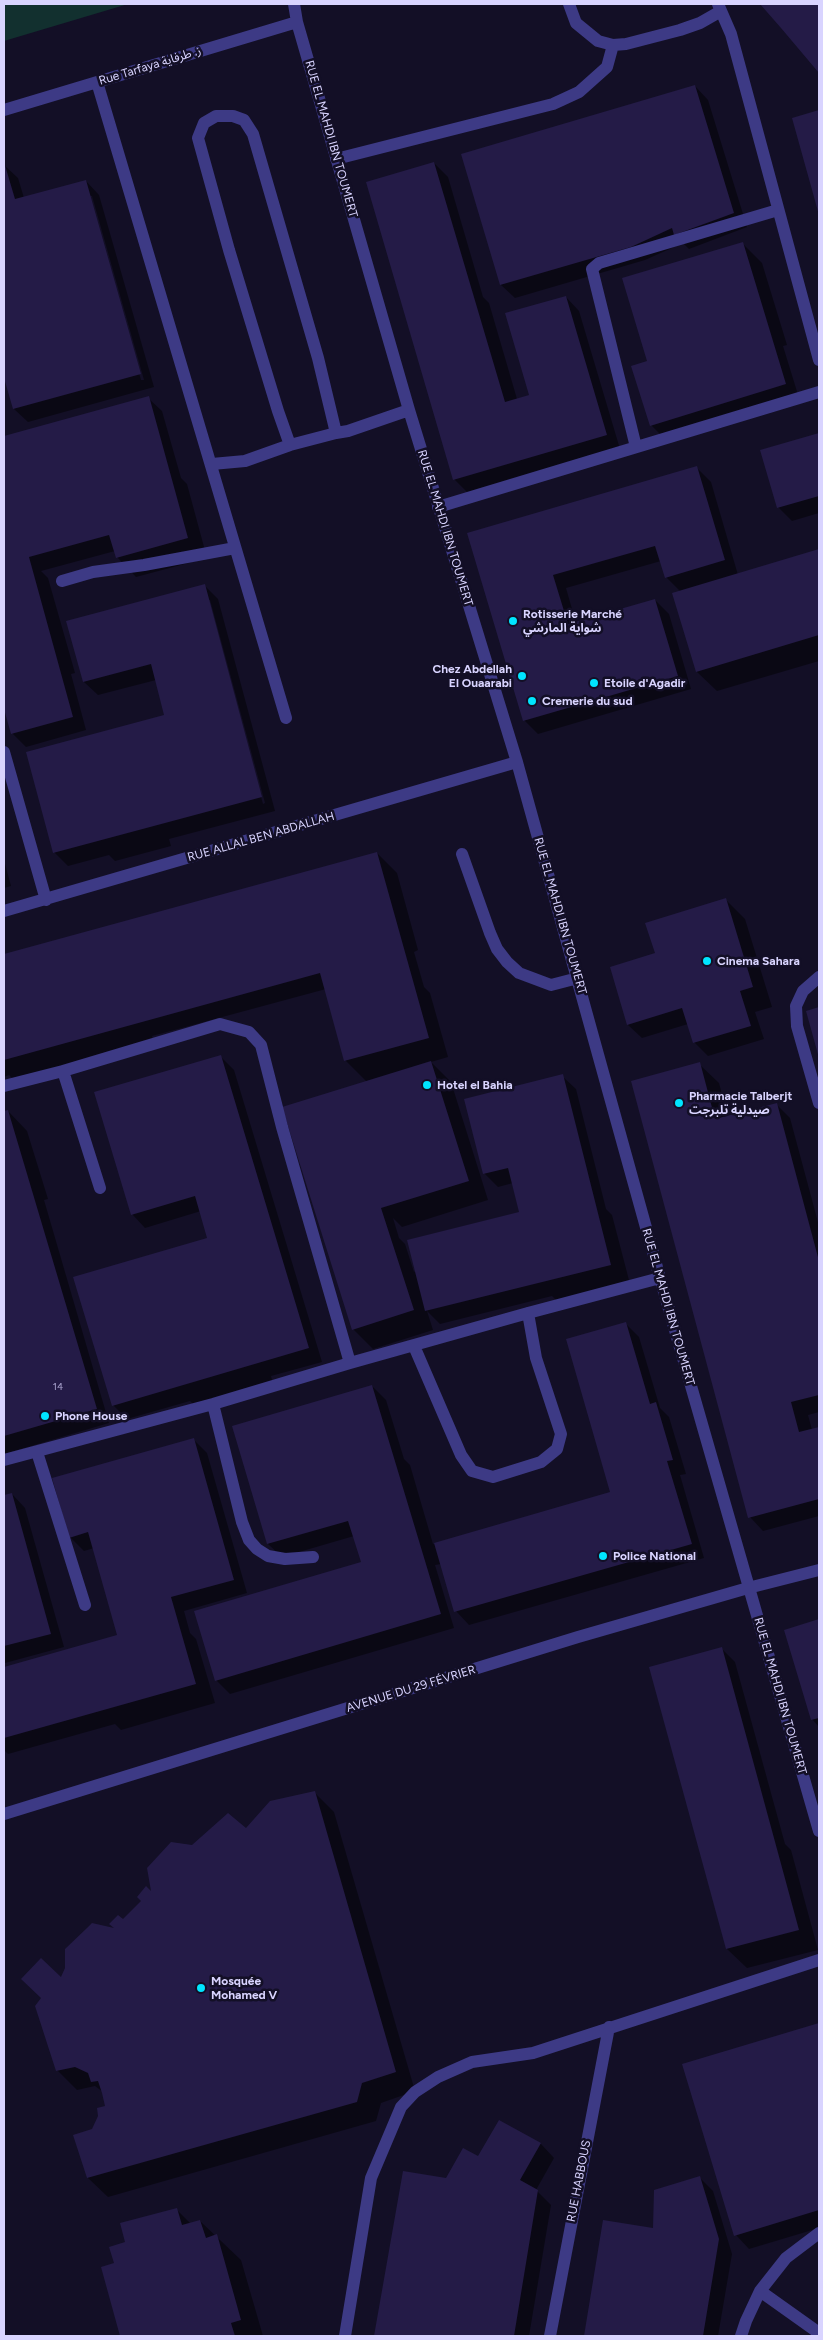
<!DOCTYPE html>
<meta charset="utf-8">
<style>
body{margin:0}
#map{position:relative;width:823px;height:2340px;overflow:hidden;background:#130f26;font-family:Figtree,sans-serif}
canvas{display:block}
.frame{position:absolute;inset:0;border:5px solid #d9d4ff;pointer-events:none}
</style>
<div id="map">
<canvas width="823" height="2340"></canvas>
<div class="frame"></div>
</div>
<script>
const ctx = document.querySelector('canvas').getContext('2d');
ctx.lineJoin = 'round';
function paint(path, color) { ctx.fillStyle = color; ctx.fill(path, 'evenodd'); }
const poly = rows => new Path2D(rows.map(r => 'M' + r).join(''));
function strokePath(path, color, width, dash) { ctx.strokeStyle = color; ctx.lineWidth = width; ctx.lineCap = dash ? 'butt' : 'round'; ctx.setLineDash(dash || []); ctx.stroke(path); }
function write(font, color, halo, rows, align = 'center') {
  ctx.font = font + ' Figtree,"Noto Sans Arabic",sans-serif'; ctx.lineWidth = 5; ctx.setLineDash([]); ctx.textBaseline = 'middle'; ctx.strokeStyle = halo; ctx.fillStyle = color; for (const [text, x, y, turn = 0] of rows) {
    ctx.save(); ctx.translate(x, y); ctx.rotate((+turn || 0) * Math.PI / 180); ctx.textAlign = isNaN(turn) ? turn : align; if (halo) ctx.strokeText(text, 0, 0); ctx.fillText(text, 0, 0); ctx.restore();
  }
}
paint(poly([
 [4,4,128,4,4,41]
]), '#12302f');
paint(poly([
 [761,4,819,4,819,71],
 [695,86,708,100,747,227,689,249,683,243,645,260,515,298,501,285,462,155],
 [819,111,819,213,793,118],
 [434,163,448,177,483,297,489,303,517,399,530,395,566,297,579,311,620,449,468,493,454,479],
 [4,165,18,178,24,198,86,181,99,195,154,387,28,422,14,409,4,373],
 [89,196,92,196,144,380,141,380],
 [743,244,762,263,787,345,783,346,799,398,665,439,651,425,649,362],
 [148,398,162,411,181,478,187,484,207,558,136,577,117,557,115,551,41,571,48,578,75,673,71,674,86,730,26,747,12,733,4,704,4,437],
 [819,434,819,513,792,521,778,507,761,450],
 [697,468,711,482,738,575,819,551,819,661,717,691,697,672,681,592,666,577,661,561,566,588,576,623,655,600,669,614,691,689,538,734,524,720,469,534],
 [204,585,218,599,275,811,169,839,171,846,115,861,109,855,68,866,54,852,166,716,156,680,98,695,84,682,68,622],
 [208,600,210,600,265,803,263,804],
 [377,853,397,873,418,950,414,952,424,987,430,993,448,1057,431,1062,451,1082,488,1200,402,1227,393,1218,399,1238,405,1244,414,1272,522,1217,513,1183,498,1187,484,1173,562,1076,576,1089,606,1209,612,1215,630,1284,558,1302,552,1296,440,1324,427,1311,433,1330,373,1349,353,1329,367,1082,345,1060,326,989,152,1036,154,1043,15,1081,9,1075,4,1077,4,955],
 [4,860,11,886,4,888],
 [726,900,745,919,772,1007,755,1012,764,1039,708,1056,694,1042,688,1024,642,1038,628,1025,655,955],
 [220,1056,234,1070,322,1362,271,1376,273,1384,196,1407,190,1401,127,1419,113,1405,209,1239,201,1211,145,1228,132,1214],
 [699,1064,719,1083,728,1117,776,1104,790,1118,819,1226,819,1412,808,1415,812,1430,819,1428,819,1516,763,1531,750,1517],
 [8,1111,27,1131,48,1199,44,1200,109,1423,4,1454,4,1112],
 [625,1323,639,1337,660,1408,669,1417,686,1474,680,1475,704,1558,469,1625,456,1611,441,1564,435,1565,454,1628,230,1694,216,1680,363,1563,354,1536,282,1557,268,1544,372,1386,386,1400,404,1459,410,1465,433,1544,612,1493],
 [193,1439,207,1453,247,1593,184,1611,190,1633,196,1639,215,1703,121,1730,115,1724,8,1754,4,1750,4,1668,119,1636,94,1548,84,1551,70,1537],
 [12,1494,25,1508,64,1647,5,1663,4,1496],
 [819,1620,819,1727,812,1719,785,1630],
 [722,1649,735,1662,785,1844,791,1850,818,1950,747,1968,727,1949],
 [314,1792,334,1812,415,2091,381,2103,376,2121,108,2197,88,2178,75,2136,93,2130,107,2107,103,2092,95,2086,77,2090,57,2070,62,1979,117,1930,123,1921,153,1894,192,1846,247,1830],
 [819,2024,819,2228,749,2249,736,2235,771,2039],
 [499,2121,541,2144,554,2158,536,2190,551,2205,529,2336,376,2336,404,2172,447,2179,479,2158],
 [699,2177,713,2191,732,2254,718,2336,585,2336,604,2221,654,2230],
 [176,2209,191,2224,200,2221,241,2260,263,2336,121,2336,102,2268,115,2264,127,2243]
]), '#0007');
paint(poly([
 [760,4,819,4,819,73,781,28],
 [695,85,734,213,674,235,672,228,631,247,500,285,461,154],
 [819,110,819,215,792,118],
 [4,162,15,199,86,180,141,374,13,409,4,378],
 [434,162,505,402,529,395,505,313,566,296,607,435,453,480,366,182],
 [743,242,786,384,650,426,631,366,647,361,622,278],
 [149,396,188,538,116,558,109,535,29,557,73,717,11,734,4,709,4,436],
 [819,433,819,496,777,508,760,450],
 [697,466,725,560,665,578,655,546,553,575,568,624,655,599,678,676,523,721,467,533],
 [819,549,819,635,696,672,672,593],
 [205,584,262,797,53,853,26,752,164,715,151,664,83,682,66,621],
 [377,852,429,1038,344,1061,320,973,4,1060,4,954],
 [726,898,753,987,740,991,751,1026,693,1043,682,1008,627,1025,610,967,655,953,645,923],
 [819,1007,819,1058,806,1011],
 [221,1055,309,1348,112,1406,73,1277,207,1238,195,1196,131,1215,94,1092],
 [431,1061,469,1181,381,1208,414,1310,352,1330,282,1107],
 [700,1062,715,1119,777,1103,819,1261,819,1395,791,1402,799,1432,819,1427,819,1499,748,1518,631,1081],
 [563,1074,611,1265,425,1311,407,1240,519,1212,508,1168,483,1174,464,1099],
 [8,1110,97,1409,4,1436,4,1111],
 [626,1322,650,1404,656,1402,673,1460,667,1461,692,1544,454,1612,434,1543,610,1492,566,1339],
 [372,1385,441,1614,215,1681,194,1611,361,1562,348,1521,267,1544,232,1426],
 [194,1438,234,1580,171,1597,196,1684,4,1738,4,1667,117,1635,88,1532,69,1538,52,1478],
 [12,1493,51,1634,4,1646,4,1495],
 [819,1619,819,1718,811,1720,784,1630],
 [722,1647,799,1930,726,1949,649,1667],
 [315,1791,396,2072,362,2083,357,2102,87,2178,73,2135,92,2129,98,2116,97,2108,105,2106,102,2093,98,2081,91,2082,88,2073,75,2067,56,2071,35,2006,41,1998,21,1979,41,1958,61,1977,65,1968,65,1949,87,1928,92,1923,114,1928,109,1924,118,1915,123,1919,141,1901,137,1897,146,1886,151,1891,147,1868,171,1842,192,1845,228,1813,246,1828,270,1801],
 [819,2023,819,2210,734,2236,682,2064],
 [499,2120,541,2143,520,2180,538,2190,514,2336,374,2336,403,2171,446,2178,463,2148,478,2156],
 [700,2176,719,2239,703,2336,584,2336,603,2220,653,2228,654,2190],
 [177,2208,182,2225,200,2220,206,2238,217,2234,241,2320,231,2323,235,2336,120,2336,101,2267,114,2263,109,2247,125,2242,120,2223]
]), '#241b47');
strokePath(poly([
 [294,4,297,22,409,410,517,762,660,1278,819,1831],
 [569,4,576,23,598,41,613,45,626,44,680,30,700,23,721,11],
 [718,4,731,34,819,360],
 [97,82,286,718],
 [4,110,297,22],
 [336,159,553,104,579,92,607,67,613,45],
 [290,445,336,433],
 [636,447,592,269,599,263,778,210],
 [212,464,245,461,290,445,278,411,229,250,198,138,204,123,216,116,233,116,244,120,253,134,318,358,336,433,348,431,409,410],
 [438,507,819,392],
 [62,581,93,572,144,565,235,548],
 [4,752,46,900],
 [462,854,490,933,497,949,507,962,519,973,551,985,578,978],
 [4,911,517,762],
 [819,977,803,991,796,1006,797,1026,819,1103],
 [63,1071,100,1188],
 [4,1086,63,1071,220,1024,249,1032,261,1045,282,1127,350,1363],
 [414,1346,461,1455,472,1471,493,1477,541,1462,557,1449,561,1434,536,1358,528,1313],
 [213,1404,242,1522,249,1540,257,1549,268,1556,285,1559,313,1557],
 [37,1452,85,1605],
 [4,1460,213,1404,350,1363,528,1313,660,1278],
 [4,1814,578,1637,748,1588,819,1570],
 [760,2291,819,2333],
 [345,2336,371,2178,401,2107,415,2092,438,2077,472,2062,533,2053,819,1960],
 [550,2336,609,2027],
 [741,2336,746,2321,760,2291,786,2258,819,2233]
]), '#3d3a85', 12);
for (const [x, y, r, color] of [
 [513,621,5,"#00e5ff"],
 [522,676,5,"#00e5ff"],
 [594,683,5,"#00e5ff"],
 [532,701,5,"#00e5ff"],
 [707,961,5,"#00e5ff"],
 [427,1085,5,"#00e5ff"],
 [679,1103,5,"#00e5ff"],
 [45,1416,5,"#00e5ff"],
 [603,1556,5,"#00e5ff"],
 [201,1988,5,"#00e5ff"]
]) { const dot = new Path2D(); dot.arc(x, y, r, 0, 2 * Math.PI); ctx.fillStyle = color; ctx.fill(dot); strokePath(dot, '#130f26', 2); }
write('10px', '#aca6d1', null, [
 ["14",58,1387]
]);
write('12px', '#d9d4ff', '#130f26', [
 ["Rue Tarfaya ز. طرفاية",150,66,-17],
 ["RUE EL MAHDI IBN TOUMERT",331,139,74],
 ["RUE EL MAHDI IBN TOUMERT",445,528,73],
 ["RUE ALLAL BEN ABDALLAH",261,837,-16],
 ["RUE EL MAHDI IBN TOUMERT",560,916,74],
 ["RUE EL MAHDI IBN TOUMERT",668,1307,74],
 ["AVENUE DU 29 FÉVRIER",411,1689,-17],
 ["RUE EL MAHDI IBN TOUMERT",780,1696,74],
 ["RUE HABBOUS",579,2181,-79]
]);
write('bold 12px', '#d9d4ff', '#130f26', [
 ["Rotisserie Marché",523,614],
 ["شواية المارشي",523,628],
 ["Chez Abdellah",512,669,"right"],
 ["El Ouaarabi",512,683,"right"],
 ["Etoile d'Agadir",604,683],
 ["Cremerie du sud",542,701],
 ["Cinema Sahara",717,961],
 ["Hotel el Bahia",437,1085],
 ["Pharmacie Talberjt",689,1096],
 ["صيدلية تلبرجت",689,1110],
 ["Phone House",55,1416],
 ["Police National",613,1556],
 ["Mosquée",211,1981],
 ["Mohamed V",211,1995]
], 'left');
</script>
